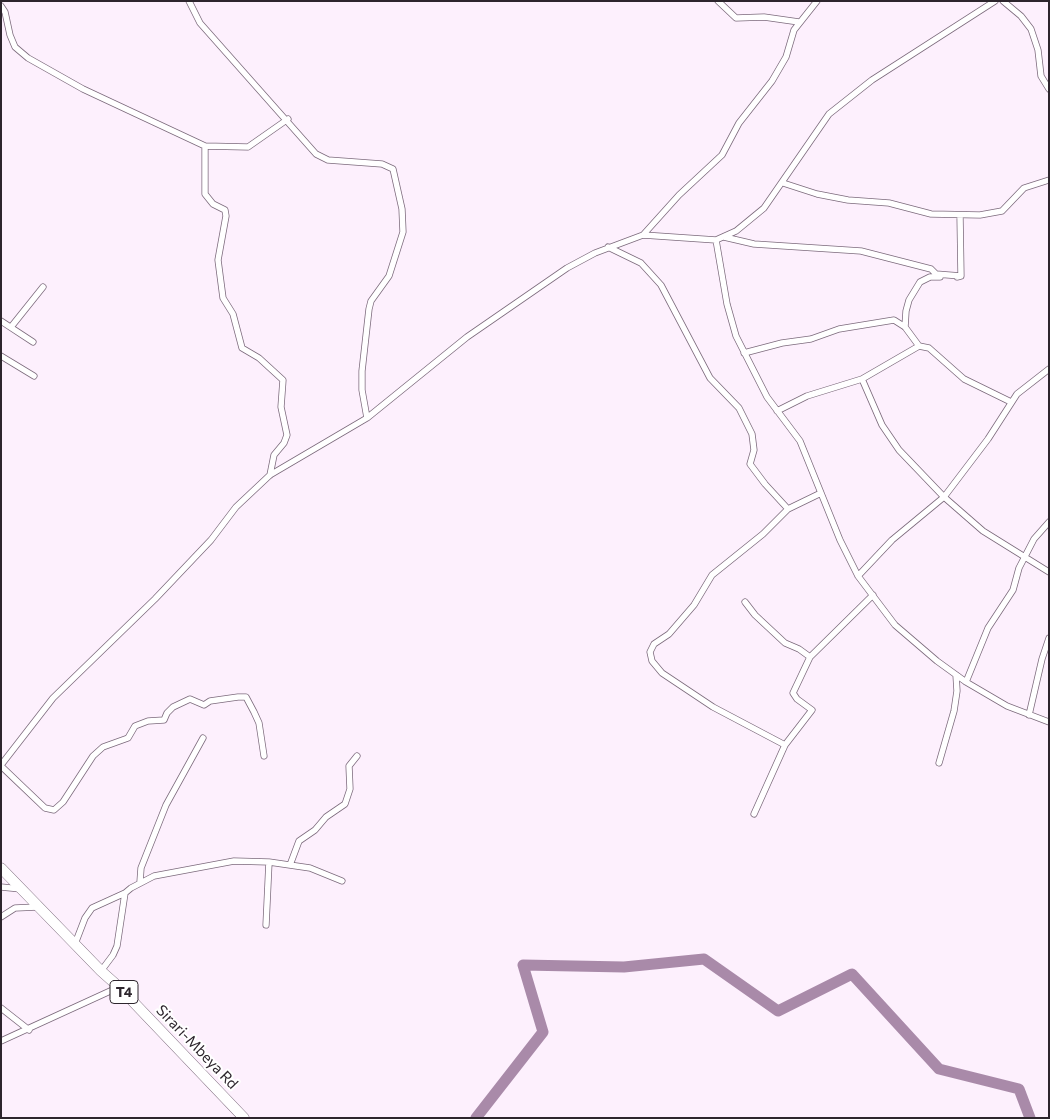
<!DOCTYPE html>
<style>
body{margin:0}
#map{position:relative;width:1050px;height:1119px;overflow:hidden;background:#fdf0fd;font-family:Commissioner,sans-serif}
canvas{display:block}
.frame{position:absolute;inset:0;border:2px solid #2d252d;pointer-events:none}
</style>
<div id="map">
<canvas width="1050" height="1119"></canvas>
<div class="frame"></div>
</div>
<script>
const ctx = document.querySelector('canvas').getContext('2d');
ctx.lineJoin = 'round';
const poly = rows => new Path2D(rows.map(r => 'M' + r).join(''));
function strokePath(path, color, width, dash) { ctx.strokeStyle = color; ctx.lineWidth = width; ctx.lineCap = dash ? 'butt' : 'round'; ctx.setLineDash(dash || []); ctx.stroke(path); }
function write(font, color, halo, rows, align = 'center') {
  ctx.font = font + ' Commissioner,sans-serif'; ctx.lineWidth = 4; ctx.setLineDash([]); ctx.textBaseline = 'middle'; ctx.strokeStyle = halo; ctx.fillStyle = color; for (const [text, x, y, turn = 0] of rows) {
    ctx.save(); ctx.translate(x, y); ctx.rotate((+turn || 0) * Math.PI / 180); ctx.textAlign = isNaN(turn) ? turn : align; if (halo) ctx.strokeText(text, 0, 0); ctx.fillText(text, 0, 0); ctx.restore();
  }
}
strokePath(poly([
 [476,1118,543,1032,523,965,624,967,704,959,778,1011,852,974,939,1069,1019,1089,1030,1118]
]), '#a98aa9', 11);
const street = poly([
 [189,1,200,23,316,154,328,160,382,164,393,169,402,209,403,232,389,276,371,301,369,309,362,371,362,390,367,418],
 [718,1,736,18,764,17,799,22],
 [1003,1,1021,16,1031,29,1038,50,1041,76,1049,89],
 [1,6,5,12,10,35,15,47,28,58,83,89,205,146,248,147,288,119],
 [205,146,205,194,213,204,225,210,226,216,218,260,223,298,233,314,242,348,259,358,283,380,281,407,287,435,284,443,274,455,270,475],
 [783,183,817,194,848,200,889,203,931,214,980,215,1002,211,1024,188,1049,180],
 [643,235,679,195,722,155,739,123,772,81,786,57,794,30,817,1],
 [724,237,754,244,861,251,931,269,936,274,961,276],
 [716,240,727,304,736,336,767,397,800,441,840,540,858,576,895,625,937,661,966,682,1007,706,1049,722],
 [608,247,641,263,661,285,710,378,739,408,752,434,754,450,750,464,765,484,788,509],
 [957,277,961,276,960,215],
 [1,321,33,342],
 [11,327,43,287],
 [905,327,906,311,909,300,920,282,930,277,940,277],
 [744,353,782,343,811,339,839,329,894,320,905,327,919,346,929,348,964,379,1011,402],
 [1,356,34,376],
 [862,379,882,425,899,450,944,497,983,531,1049,572],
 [777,411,807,396,862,379,919,346],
 [858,576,892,540,944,497,988,439,1017,394,1049,369],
 [745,602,755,615,785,643,799,649,810,657],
 [966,682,988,628,1013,590,1019,568,1034,539,1049,522],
 [1029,715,1042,659,1049,638],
 [785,745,713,707,662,673,652,661,650,652,654,644,669,634,694,605,712,575,763,534,788,509,821,493],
 [939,763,954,711,957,691,956,675],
 [1,765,53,698,155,599,211,540,236,507,270,475,367,418,467,337,567,268,595,253,643,235,716,240,736,231,764,208,829,114,872,80,995,1],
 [1,766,45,808,54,810,63,802,93,756,103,747,128,738,135,726,148,721,164,720,167,713,173,707,190,699,204,705,210,701,238,697,246,697,254,712,259,723,264,756],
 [754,814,785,745,812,710,797,699,793,693,810,657,873,595],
 [290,865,299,841,315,830,326,817,345,804,350,789,349,766,357,756],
 [140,882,141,868,166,805,203,738],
 [1,887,21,889],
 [1,917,15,908,37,907],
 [266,925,269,862],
 [75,944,85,918,92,908,125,893],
 [101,971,113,955,117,946,125,893,131,888,154,876,234,861,269,862,310,868,342,881],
 [1,1008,29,1030],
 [1,1041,119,987]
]);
const highway = poly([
 [1,868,101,971,119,987,244,1118]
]);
strokePath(street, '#7c6a7c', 7);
strokePath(highway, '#7c6a7c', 11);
strokePath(street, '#fff', 5.5);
strokePath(highway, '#fff', 10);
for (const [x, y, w] of [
 [124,992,28]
]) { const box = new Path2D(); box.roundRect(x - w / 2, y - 11.5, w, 23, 4); ctx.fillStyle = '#fff'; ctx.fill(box); strokePath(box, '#2d252d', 1); }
write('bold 14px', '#2d252d', null, [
 ["T4",124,992]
]);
write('15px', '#2d252d', '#fff', [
 ["Sirari-Mbeya Rd",197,1047,46]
]);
</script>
